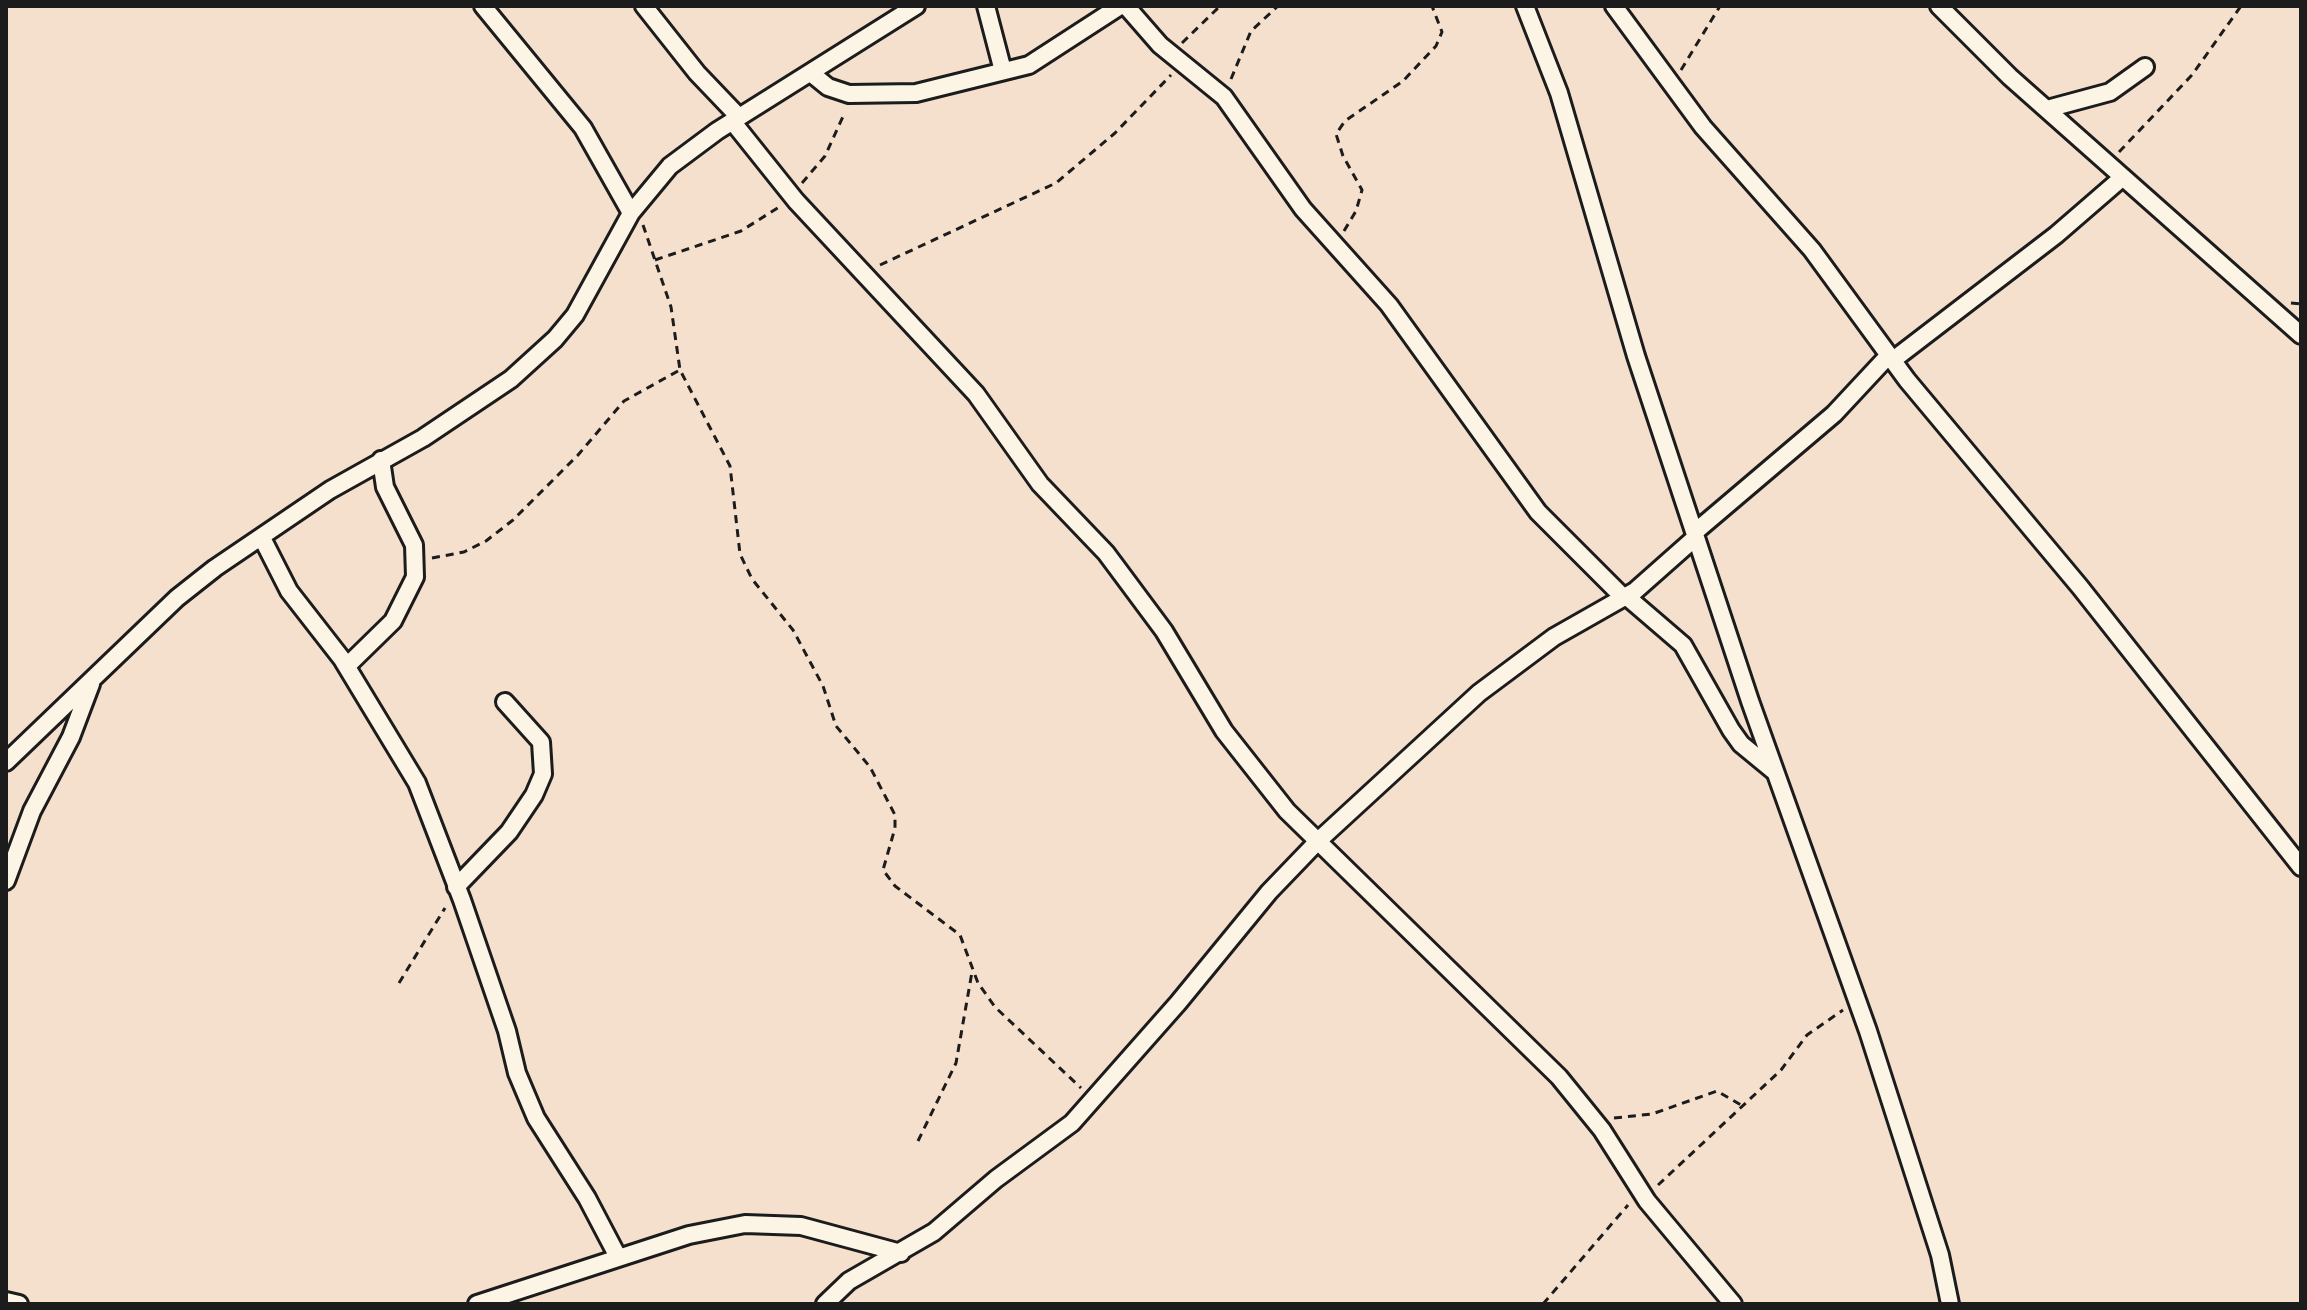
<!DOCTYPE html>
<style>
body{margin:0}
#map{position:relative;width:2307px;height:1310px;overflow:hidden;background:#f5e0ce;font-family:"Patrick Hand",sans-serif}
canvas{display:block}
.frame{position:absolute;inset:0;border:8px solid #1c1c1c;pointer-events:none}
</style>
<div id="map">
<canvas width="2307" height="1310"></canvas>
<div class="frame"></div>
</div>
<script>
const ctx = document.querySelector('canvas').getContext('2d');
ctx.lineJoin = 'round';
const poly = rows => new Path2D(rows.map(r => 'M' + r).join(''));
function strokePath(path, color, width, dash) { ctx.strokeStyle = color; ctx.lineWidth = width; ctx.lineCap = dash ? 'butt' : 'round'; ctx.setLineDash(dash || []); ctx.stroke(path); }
const minor = poly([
 [483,6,583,128,631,213],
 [644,6,697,73,739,117],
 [986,6,1003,71],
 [1126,6,1160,45,1224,97,1303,209,1389,305,1538,512,1623,597],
 [1525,6,1559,93,1636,356,1750,701,1868,1031,1940,1255,1950,1304],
 [1614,6,1703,127,1812,250,1907,380,2080,587,2301,867],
 [1939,6,2010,77,2301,335],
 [812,74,828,87,849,94,916,93,1029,65,1120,6],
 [2047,109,2110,92,2145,67],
 [732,121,796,201,976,394,1040,484,1106,553,1164,631,1224,731,1287,811,1559,1077,1602,1130,1647,1201,1733,1304],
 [1893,360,2056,235,2123,177],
 [1695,532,1834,414,1889,355],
 [262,538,289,591,342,659,417,783,462,900,507,1031,517,1073,536,1118,587,1198,618,1257],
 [1626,596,1683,645,1731,730,1741,744,1775,772],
 [347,666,393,621,415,577,414,545,385,487,381,460],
 [6,762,177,598,215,568,330,490,423,438,511,379,555,339,575,315,631,213,670,166,717,131,916,6],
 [6,881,32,811,71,737,91,684],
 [456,887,509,832,534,795,543,774,541,742,505,702],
 [6,1301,19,1304],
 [477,1304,689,1235,745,1224,801,1226,901,1253],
 [825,1304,849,1281,934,1232,996,1179,1072,1123,1178,1003,1269,892,1318,841,1479,693,1554,637,1635,591,1696,537]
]);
strokePath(minor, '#1c1c1c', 22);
strokePath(poly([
 [1182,43,1220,6],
 [1681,70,1720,6],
 [1231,79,1251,31,1278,6],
 [2119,152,2192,75,2241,6],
 [802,183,825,156,845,112],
 [643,225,671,307,680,370,730,466,740,554,752,579,793,630,823,686,836,726,870,767,895,815,895,828,883,870,895,886,960,935,978,983,995,1007,1081,1088],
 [1344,231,1356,211,1362,190,1343,156,1336,134,1345,121,1403,81,1436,46,1442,32,1432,6],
 [655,260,741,231,779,207],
 [880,265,1056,183,1115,133,1171,75],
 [2291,303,2301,304],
 [432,558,464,552,486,541,513,520,578,455,624,401,678,371],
 [399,983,445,908],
 [1614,1118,1652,1114,1717,1091,1741,1105],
 [918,1141,956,1063,972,972],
 [1658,1185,1781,1070,1807,1035,1843,1010],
 [1543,1304,1628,1205]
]), '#1c1c1c', 3, [8, 6]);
strokePath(minor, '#fcf5e5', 16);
</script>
